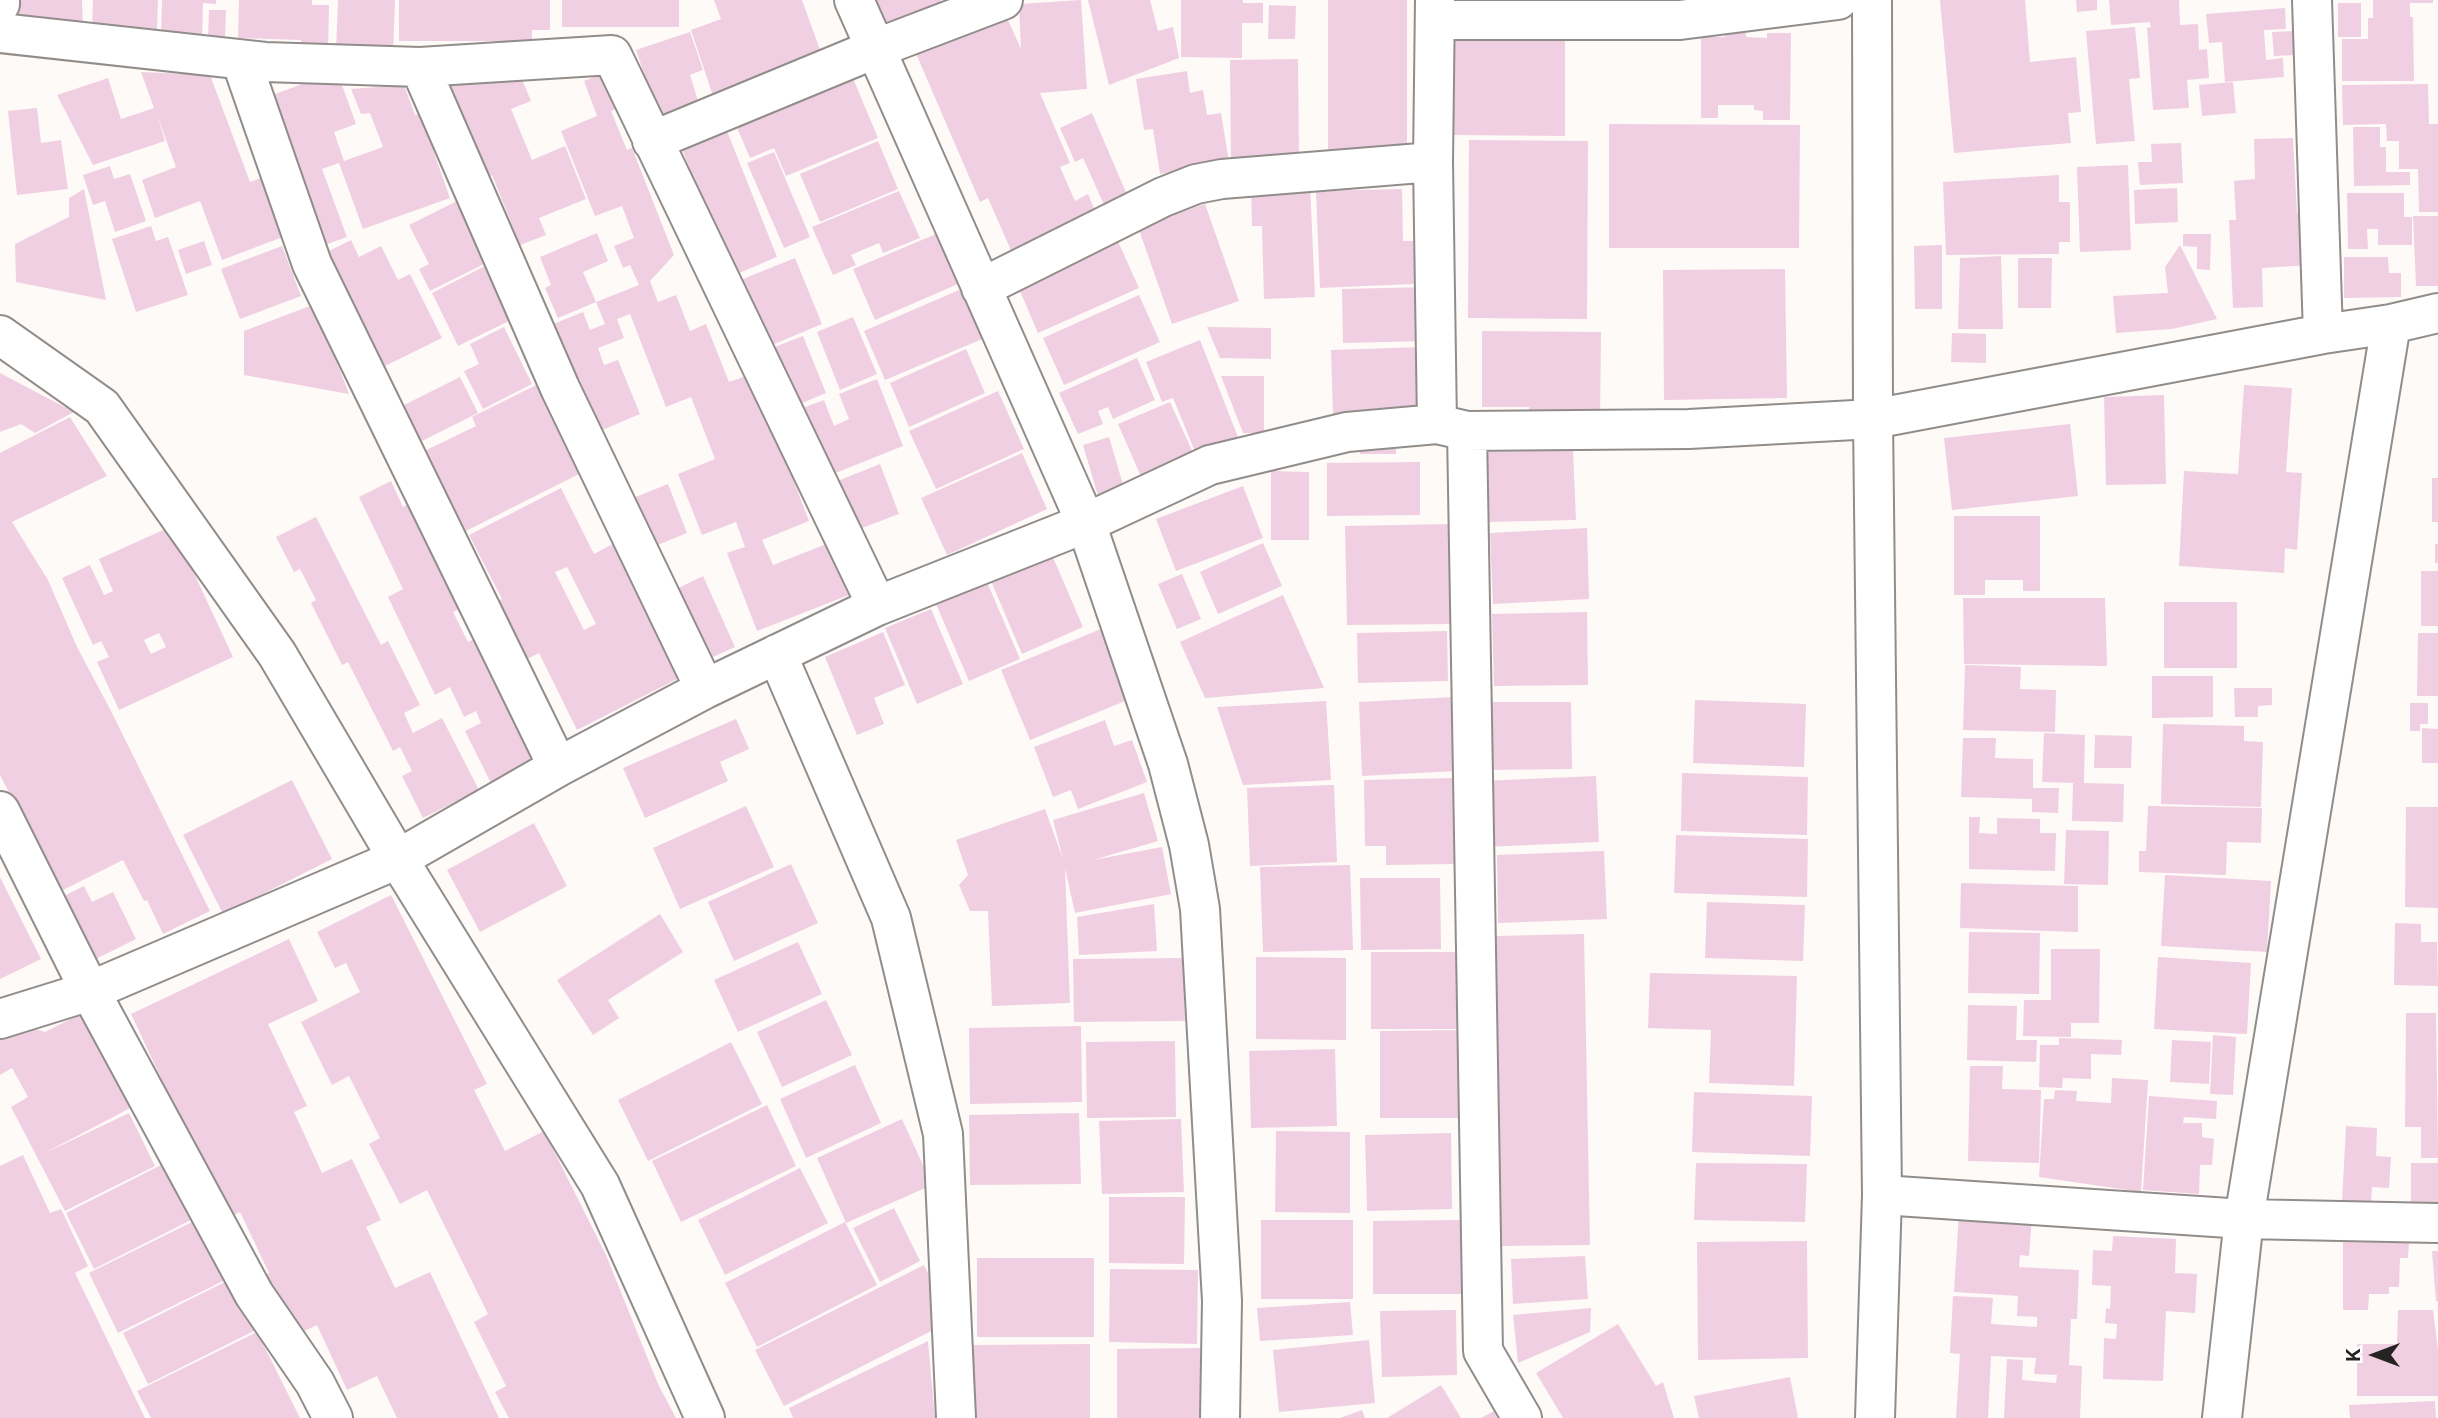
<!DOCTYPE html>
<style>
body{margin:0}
#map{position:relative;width:2438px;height:1418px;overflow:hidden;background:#fefaf7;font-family:Inter,sans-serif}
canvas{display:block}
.north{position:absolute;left:2340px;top:1320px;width:70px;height:70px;-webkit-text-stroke:5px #fff;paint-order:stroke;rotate:270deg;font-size:19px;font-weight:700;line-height:28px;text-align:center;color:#252423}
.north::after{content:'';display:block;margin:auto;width:24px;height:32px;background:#252423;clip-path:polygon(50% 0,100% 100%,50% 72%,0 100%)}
</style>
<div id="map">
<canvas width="2438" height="1418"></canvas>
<div class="north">K</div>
</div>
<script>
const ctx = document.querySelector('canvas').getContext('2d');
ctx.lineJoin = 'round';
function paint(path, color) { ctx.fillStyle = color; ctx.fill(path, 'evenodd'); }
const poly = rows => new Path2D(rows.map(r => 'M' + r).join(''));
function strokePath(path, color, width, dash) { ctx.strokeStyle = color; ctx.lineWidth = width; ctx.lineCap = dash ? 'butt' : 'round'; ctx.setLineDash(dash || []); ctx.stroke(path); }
paint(poly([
 [6,0,82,0,83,29,7,29],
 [93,0,158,0,157,29,92,29],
 [162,0,216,0,216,4,203,3,202,41,161,36],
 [239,0,312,0,312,5,329,5,328,53,300,52,301,40,238,38],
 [338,0,395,0,393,53,336,51],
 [399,0,550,0,550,30,532,30,532,41,399,41],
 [562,0,679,0,679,27,562,27],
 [714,0,802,0,823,58,713,96,691,30,721,19],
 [873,0,941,0,943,5,882,25],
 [1081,0,1087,89,1040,93,1070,163,1060,167,1075,201,1088,194,1098,218,1013,255,988,198,980,202,914,49,1004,11,1021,49,1019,4],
 [1088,0,1150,0,1158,31,1173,27,1179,58,1109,85],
 [1181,0,1243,0,1243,3,1263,3,1263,23,1242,23,1242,58,1181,57],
 [1328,0,1407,0,1407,151,1328,151],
 [1539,0,1620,0,1620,3,1539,6],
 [1940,0,2025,0,2030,62,2076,57,2081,112,2068,113,2071,143,1954,153],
 [2076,0,2097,0,2097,10,2077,12],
 [2109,0,2179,0,2180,25,2198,24,2199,50,2207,49,2209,78,2187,80,2189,108,2153,110,2147,28,2151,27,2150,22,2111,25],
 [2373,0,2433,0,2433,3,2410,3,2410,17,2413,17,2414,81,2342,81,2342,39,2368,39,2368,18,2373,18],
 [2338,3,2361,3,2361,37,2338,37],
 [1269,5,1296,6,1295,39,1268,39],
 [2285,8,2286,29,2264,30,2266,60,2283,58,2284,77,2225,82,2222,42,2209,43,2206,14],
 [209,10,226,10,225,39,208,39],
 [2135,27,2140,78,2129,79,2135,141,2096,144,2086,31],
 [2296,31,2297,55,2274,56,2272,32],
 [690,32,703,70,690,75,700,107,660,121,636,50],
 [1725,33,1746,33,1746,37,1767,38,1767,33,1791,33,1790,120,1763,120,1763,111,1754,110,1754,105,1718,105,1718,118,1701,118,1701,37,1725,37],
 [1452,41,1565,41,1565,136,1452,135],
 [1298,59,1299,161,1231,162,1230,60],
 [337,71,356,124,334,132,344,161,383,147,370,113,361,114,351,89,404,85,415,115,428,111,441,147,433,150,450,198,363,229,339,163,322,169,347,237,316,248,262,99],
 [609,71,623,106,611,111,627,150,632,148,674,255,650,281,658,302,676,295,690,331,706,324,729,382,746,376,760,412,766,409,809,521,762,540,773,565,829,543,849,595,757,631,727,553,745,547,736,522,702,535,678,474,715,459,691,397,666,407,630,314,617,319,624,338,598,348,604,365,618,360,640,414,593,434,546,327,583,312,590,330,605,324,596,302,639,285,630,265,623,268,614,246,634,238,622,206,595,216,561,131,597,116,584,81],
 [1187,71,1190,93,1203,90,1207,115,1221,113,1229,162,1160,174,1153,129,1144,130,1136,79],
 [141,72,210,75,250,182,274,173,296,232,222,260,200,201,155,218,142,180,176,167,157,115,165,141,93,165,57,95,108,78,121,119,154,108],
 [519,72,531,101,511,109,532,160,565,146,586,199,539,218,546,235,520,245,492,175,483,180,442,81],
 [852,76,878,138,786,176,774,148,750,158,736,125],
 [2233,82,2236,113,2202,116,2199,85],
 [2428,84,2429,124,2438,124,2438,212,2419,212,2418,169,2399,169,2399,141,2387,141,2386,124,2343,125,2342,85],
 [37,108,41,143,61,140,68,189,17,195,8,111],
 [1092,113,1128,197,1105,207,1083,158,1075,162,1060,128],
 [1609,124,1800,125,1799,248,1609,248],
 [2353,127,2380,127,2380,147,2386,147,2386,172,2410,172,2410,185,2354,186],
 [727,131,777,257,732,276,682,149],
 [2293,138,2297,213,2308,213,2310,265,2262,268,2263,307,2233,308,2229,220,2236,220,2234,181,2255,179,2254,139],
 [1469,140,1588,141,1587,319,1468,318],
 [878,141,898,189,820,222,800,174],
 [2181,143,2183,183,2140,185,2138,162,2152,162,2151,144],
 [774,152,810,237,784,248,747,163],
 [2128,165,2131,250,2080,252,2077,167],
 [110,166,114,179,130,174,146,221,115,232,105,201,93,205,83,175],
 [2059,175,2059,202,2070,202,2070,242,2059,242,2059,254,1946,255,1943,182],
 [1310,184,1315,297,1264,299,1262,226,1252,226,1251,186],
 [2177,188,2178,222,2135,224,2134,190],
 [84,189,106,300,16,282,15,244,69,217,69,198],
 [1402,189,1403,241,1414,241,1414,284,1320,288,1316,191],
 [899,191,920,238,883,253,879,243,851,255,856,265,833,275,812,227],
 [2347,193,2404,193,2404,217,2412,217,2412,245,2378,245,2378,229,2367,229,2368,249,2348,249],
 [467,196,488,262,430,291,419,269,429,264,409,225],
 [1205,204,1239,301,1172,324,1138,227],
 [2413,216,2438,216,2438,286,2416,286],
 [151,226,156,241,168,237,188,295,136,312,112,239],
 [597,233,608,261,583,272,596,302,558,318,545,288,551,285,540,257],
 [936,234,958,284,875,320,853,269],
 [2183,234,2211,234,2210,270,2197,269,2197,247,2183,246],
 [1117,239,1139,288,1038,333,1017,284],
 [351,240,359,257,381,246,398,280,410,274,442,338,383,367,317,257],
 [204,241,212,265,186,274,178,250],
 [1942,245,1942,309,1915,309,1914,246],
 [2180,245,2217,319,2172,329,2116,333,2113,296,2168,293,2165,267],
 [282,246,301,296,240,319,221,269],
 [2001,256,2003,329,1958,329,1960,258],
 [2344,257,2388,257,2389,273,2401,273,2401,297,2344,298],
 [795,258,822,324,760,350,733,283],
 [2018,258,2052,258,2051,308,2018,308],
 [487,265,513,319,458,346,432,293],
 [1785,269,1787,398,1664,400,1663,270],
 [966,287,987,337,885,380,864,331],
 [1428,287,1430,341,1343,343,1342,289],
 [1139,295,1160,342,1064,385,1043,338],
 [315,304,349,394,244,375,244,331],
 [853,317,877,374,840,390,817,332],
 [504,327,532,384,483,409,464,371,479,364,470,344],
 [1207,327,1271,328,1271,359,1220,358],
 [1482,331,1601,332,1600,420,1529,419,1529,407,1482,407],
 [1952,333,1986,334,1986,363,1951,362],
 [803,336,826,393,795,406,772,348],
 [1200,340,1238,437,1196,454,1173,398,1162,402,1146,362],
 [1421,347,1422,412,1333,415,1331,350],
 [966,349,985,393,909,427,890,383],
 [1137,358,1155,400,1113,419,1108,407,1098,411,1103,424,1078,434,1059,393],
 [0,373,74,412,35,433,21,424,0,432],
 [1221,376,1264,376,1264,433,1243,433],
 [460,377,478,413,416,444,398,408],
 [877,379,903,446,823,478,797,410,824,400,834,426,849,419,839,394],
 [536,385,579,474,452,538,412,457,476,426,472,417],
 [2244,385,2292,388,2286,472,2302,473,2297,550,2285,548,2284,573,2179,566,2184,471,2238,474],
 [998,391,1024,449,936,489,909,431],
 [2164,395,2166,484,2106,485,2104,397],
 [1170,402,1194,455,1142,479,1118,424],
 [70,417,107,476,12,522,48,580,77,647,110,709,210,911,163,934,147,900,144,901,123,860,59,892,0,775,0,453],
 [2070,424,2078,496,1952,510,1944,438],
 [1360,436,1396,436,1396,454,1360,454],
 [1109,437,1124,488,1098,496,1083,445],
 [1573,450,1576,520,1486,522,1485,452],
 [1022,453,1047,509,947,555,921,498],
 [1420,462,1420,515,1327,516,1327,463],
 [880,464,899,514,849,533,830,484],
 [1271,471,1309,472,1309,540,1271,540],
 [2432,478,2438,478,2438,522,2432,522],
 [391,481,403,507,414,501,467,605,453,612,468,642,479,637,547,756,491,783,465,731,481,723,476,711,464,717,450,687,435,695,388,597,403,589,359,497],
 [668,484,687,533,643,551,623,502],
 [1243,486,1263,538,1176,571,1156,519],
 [561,488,594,554,620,540,687,674,577,730,539,653,515,665,486,607,502,599,469,535],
 [567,567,596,624,584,630,555,572],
 [1954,516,2040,516,2040,591,2023,591,2023,580,1985,580,1985,595,1954,595],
 [316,517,381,645,388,641,420,705,404,713,413,733,442,718,479,790,423,818,402,776,412,771,400,747,393,751,348,662,342,665,311,603,316,600,300,569,294,572,276,537],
 [1452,524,1453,624,1347,625,1345,526],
 [172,526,233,657,119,710,97,662,109,657,101,641,93,645,62,578,90,565,104,595,113,591,99,559],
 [159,633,166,647,151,654,144,640],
 [1587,528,1589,599,1493,604,1490,533],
 [1263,543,1282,586,1218,614,1200,572],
 [2435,544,2438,544,2438,563,2435,563],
 [1052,555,1083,627,1022,654,991,581],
 [2421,571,2438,571,2438,626,2421,626],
 [1182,574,1201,619,1177,629,1158,584],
 [703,576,735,647,704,661,672,591],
 [987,582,1020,659,969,681,936,604],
 [1283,595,1324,688,1205,698,1180,642],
 [1963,598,2105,598,2107,666,1964,664],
 [2164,602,2237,602,2237,668,2164,668],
 [931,609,963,684,917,704,885,628],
 [1587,612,1588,685,1494,686,1492,614],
 [1101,629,1130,699,1030,740,1001,670],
 [1447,631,1448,681,1358,683,1357,633],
 [883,632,905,685,874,698,884,724,857,735,825,657],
 [2418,633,2438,633,2438,696,2417,696],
 [1965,665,2021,667,2020,689,2056,690,2055,732,1963,730],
 [2152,676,2213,676,2213,717,2152,718],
 [2234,688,2272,688,2272,705,2258,706,2258,717,2235,717],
 [1452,697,1456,771,1362,776,1359,702],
 [1695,700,1806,704,1804,767,1693,763],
 [1326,701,1331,780,1243,785,1217,707],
 [1484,702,1571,702,1572,769,1485,770],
 [2410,703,2428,703,2428,724,2420,724,2420,731,2410,731],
 [736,719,749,749,720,762,728,781,645,818,623,768],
 [1105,720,1114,746,1132,740,1147,782,1078,809,1071,790,1053,797,1034,747],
 [2163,724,2244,726,2244,741,2263,742,2261,807,2161,804],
 [2422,728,2438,729,2438,763,2422,763],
 [2044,733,2085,735,2084,783,2124,784,2123,822,2072,821,2073,783,2042,782],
 [2095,735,2132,736,2131,768,2094,768],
 [1963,738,1996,738,1995,758,2033,759,2033,788,2059,788,2058,813,2032,812,2032,799,1961,797],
 [1682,773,1808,777,1807,835,1681,831],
 [1596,776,1599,842,1485,847,1482,781],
 [1453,778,1454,864,1386,865,1386,846,1365,846,1364,780],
 [292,780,332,859,223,914,183,835],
 [1334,785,1337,862,1250,866,1247,788],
 [1144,793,1158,841,1093,860,1162,847,1171,894,1075,913,1065,868,1070,1003,992,1006,988,911,970,911,959,885,968,875,956,840,1045,809,1063,859,1053,820],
 [746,806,774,867,680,909,653,848],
 [2148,806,2262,808,2261,843,2227,842,2226,875,2139,872,2139,851,2146,851],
 [2406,807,2438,807,2438,908,2405,907],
 [1969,817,1980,817,1979,833,1997,834,1997,818,2040,819,2040,833,2056,833,2055,871,1969,869],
 [534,823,567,886,480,932,447,870],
 [2066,830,2109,831,2108,885,2064,884],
 [1676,835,1808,839,1807,897,1674,893],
 [1604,851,1607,919,1498,923,1497,855],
 [791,864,818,923,734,961,708,902],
 [1350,865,1353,950,1263,952,1260,867],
 [2165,875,2271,881,2267,952,2161,946],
 [0,877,41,959,0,979],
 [1360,878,1440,878,1441,949,1361,950],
 [1961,883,2078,886,2078,932,1960,928],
 [84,886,92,902,113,892,136,939,80,967,48,904],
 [391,895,487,1084,474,1090,505,1151,544,1131,606,1255,658,1384,676,1418,509,1418,495,1392,506,1386,474,1322,488,1314,427,1190,400,1204,369,1144,380,1138,349,1076,332,1085,301,1022,360,992,346,963,335,968,317,932],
 [1707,902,1805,905,1803,961,1705,958],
 [1154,904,1157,951,1079,955,1077,917],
 [660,914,683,952,608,1000,619,1018,593,1035,557,980],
 [2395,923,2421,924,2421,942,2437,942,2438,986,2394,985],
 [1969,932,2040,933,2039,994,1968,993],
 [1584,934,1590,1245,1501,1246,1495,936],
 [289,939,318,1001,268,1024,307,1106,294,1112,322,1173,352,1159,381,1220,366,1227,395,1288,430,1272,499,1418,397,1418,377,1376,347,1390,317,1325,291,1337,262,1277,269,1273,240,1212,222,1221,198,1157,131,1014],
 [798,942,822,994,738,1032,714,980],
 [2051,949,2100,949,2099,1023,2071,1023,2071,1037,2023,1036,2024,1000,2051,1000],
 [1371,952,1460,952,1460,1029,1371,1029],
 [1256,957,1346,958,1346,1040,1256,1039],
 [2158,957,2251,963,2247,1034,2154,1029],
 [1184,958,1185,1021,1074,1022,1073,959],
 [1650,973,1797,976,1794,1086,1709,1083,1711,1030,1648,1028],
 [826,1000,852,1055,782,1087,757,1032],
 [1968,1005,2017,1006,2016,1040,2037,1040,2036,1062,1967,1060],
 [86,1011,134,1106,43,1154,129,1113,155,1166,65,1211,11,1107,28,1097,12,1068,0,1075,0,1032,17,1023,45,1032],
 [2406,1013,2436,1013,2438,1158,2421,1158,2421,1127,2405,1127],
 [1081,1026,1082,1102,970,1104,969,1028],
 [1471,1030,1472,1118,1380,1118,1380,1031],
 [2213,1035,2236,1037,2233,1095,2210,1094],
 [2059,1038,2122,1040,2121,1055,2091,1054,2091,1079,2063,1078,2062,1088,2039,1087,2040,1045,2059,1045],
 [2172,1040,2211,1042,2209,1084,2170,1082],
 [1175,1041,1176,1117,1087,1118,1086,1042],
 [731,1042,762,1104,648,1161,618,1100],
 [1335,1049,1337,1126,1251,1128,1249,1051],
 [855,1065,881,1123,806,1158,780,1099],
 [1970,1066,2003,1066,2002,1089,2041,1090,2039,1163,1968,1161],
 [2112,1078,2148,1080,2141,1192,2039,1177,2044,1099,2054,1099,2055,1090,2077,1091,2076,1101,2111,1103],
 [1694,1092,1812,1096,1810,1156,1692,1152],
 [2149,1096,2217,1101,2216,1119,2184,1117,2183,1123,2202,1123,2202,1137,2214,1139,2212,1165,2200,1165,2199,1194,2143,1190],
 [767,1105,796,1166,681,1222,652,1161],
 [1079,1113,1081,1184,970,1185,969,1115],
 [902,1119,932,1185,846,1223,817,1158],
 [1181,1119,1184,1192,1102,1194,1099,1121],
 [2346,1126,2377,1128,2376,1156,2391,1157,2389,1188,2372,1187,2371,1204,2342,1202],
 [1276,1131,1350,1132,1350,1213,1275,1212],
 [1451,1133,1452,1209,1367,1211,1365,1135],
 [23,1155,50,1213,61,1209,88,1266,75,1273,145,1418,0,1418,0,1166],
 [169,1161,197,1217,94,1269,66,1213],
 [1696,1163,1807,1164,1805,1222,1694,1220],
 [2411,1163,2438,1163,2438,1205,2411,1205],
 [800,1168,828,1223,725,1275,698,1220],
 [1109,1197,1185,1197,1184,1264,1109,1263],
 [894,1208,920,1261,880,1282,853,1228],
 [1959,1213,2032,1217,2029,1256,2020,1255,2019,1267,2079,1270,2077,1319,2071,1319,2069,1365,2082,1366,2080,1418,2004,1418,2007,1359,2023,1360,2022,1380,2056,1383,2057,1375,2034,1374,2036,1358,1991,1356,1988,1418,1956,1418,1960,1354,1950,1353,1953,1296,1993,1298,1991,1324,2037,1327,2037,1317,2017,1316,2018,1296,1954,1292],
 [202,1217,231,1277,118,1333,89,1273],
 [1261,1220,1353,1220,1353,1299,1261,1299],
 [1461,1220,1462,1294,1373,1294,1373,1221],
 [845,1222,877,1285,757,1347,725,1283],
 [2113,1236,2176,1239,2175,1273,2197,1274,2195,1313,2166,1311,2163,1381,2103,1379,2104,1338,2116,1339,2117,1324,2105,1323,2106,1308,2110,1309,2111,1286,2092,1285,2093,1250,2112,1251],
 [1807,1241,1808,1358,1698,1360,1697,1242],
 [2343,1242,2409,1243,2408,1258,2400,1258,2399,1287,2389,1287,2389,1294,2369,1294,2368,1310,2343,1310],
 [2432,1251,2438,1251,2438,1301,2436,1301],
 [1585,1256,1588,1299,1513,1304,1511,1259],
 [977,1258,1094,1258,1094,1337,977,1337],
 [924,1265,945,1308,939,1327,784,1406,755,1350],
 [1110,1269,1198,1270,1197,1344,1109,1342],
 [233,1278,258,1329,148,1384,123,1333],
 [1350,1302,1353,1335,1260,1341,1257,1308],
 [1591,1308,1590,1332,1518,1363,1513,1315],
 [1456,1310,1457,1375,1382,1377,1380,1311],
 [2398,1310,2433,1310,2438,1350,2438,1396,2357,1396,2357,1344,2397,1344],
 [1618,1324,1656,1386,1663,1382,1674,1418,1563,1418,1536,1373],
 [257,1332,300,1418,151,1418,137,1391],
 [1369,1340,1375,1403,1279,1412,1273,1350],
 [928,1341,935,1418,793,1418,789,1408],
 [1090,1344,1090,1418,973,1418,973,1345],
 [1200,1348,1201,1418,1117,1418,1117,1349],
 [1790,1377,1798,1418,1699,1418,1694,1396],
 [1441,1385,1461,1418,1387,1418],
 [2435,1401,2436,1418,2350,1418,2349,1405],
 [1362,1410,1365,1418,1340,1418],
 [1494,1411,1497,1418,1481,1418]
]), '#f1cfe2');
const street = poly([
 [854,0,1086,523,1168,764,1189,845,1200,909,1222,1301,1220,1418],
 [1435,0,1433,162,1437,424],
 [2312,0,2323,334],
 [0,4,0,0],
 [1435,20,1680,20,1838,0],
 [0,33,265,62,420,67,612,55,877,606],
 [241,60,312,264,558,767],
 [420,67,560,388,705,689],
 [652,141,877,48,1003,0],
 [981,288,1163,197,1196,184,1222,179,1433,162],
 [1467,431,1483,1351,1522,1418],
 [777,654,891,918,943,1134,956,1418],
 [0,811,90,991,254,1294,315,1383,333,1418],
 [0,1019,90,991,398,859,558,767,705,689,877,606,1086,523,1210,465,1347,432,1437,424,1467,431,1689,429,1873,419,2323,334,2391,324,2438,313],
 [1882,1195,2244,1219,2438,1223],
 [2222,1418,2244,1219,2391,324]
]);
const secondary = poly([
 [1872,0,1873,419,1882,1195,1875,1418],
 [0,335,102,407,277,654,398,859,600,1185,705,1418]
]);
strokePath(street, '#918d8a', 42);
strokePath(secondary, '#918d8a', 42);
strokePath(street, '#fff', 38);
strokePath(secondary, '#fff', 38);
</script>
